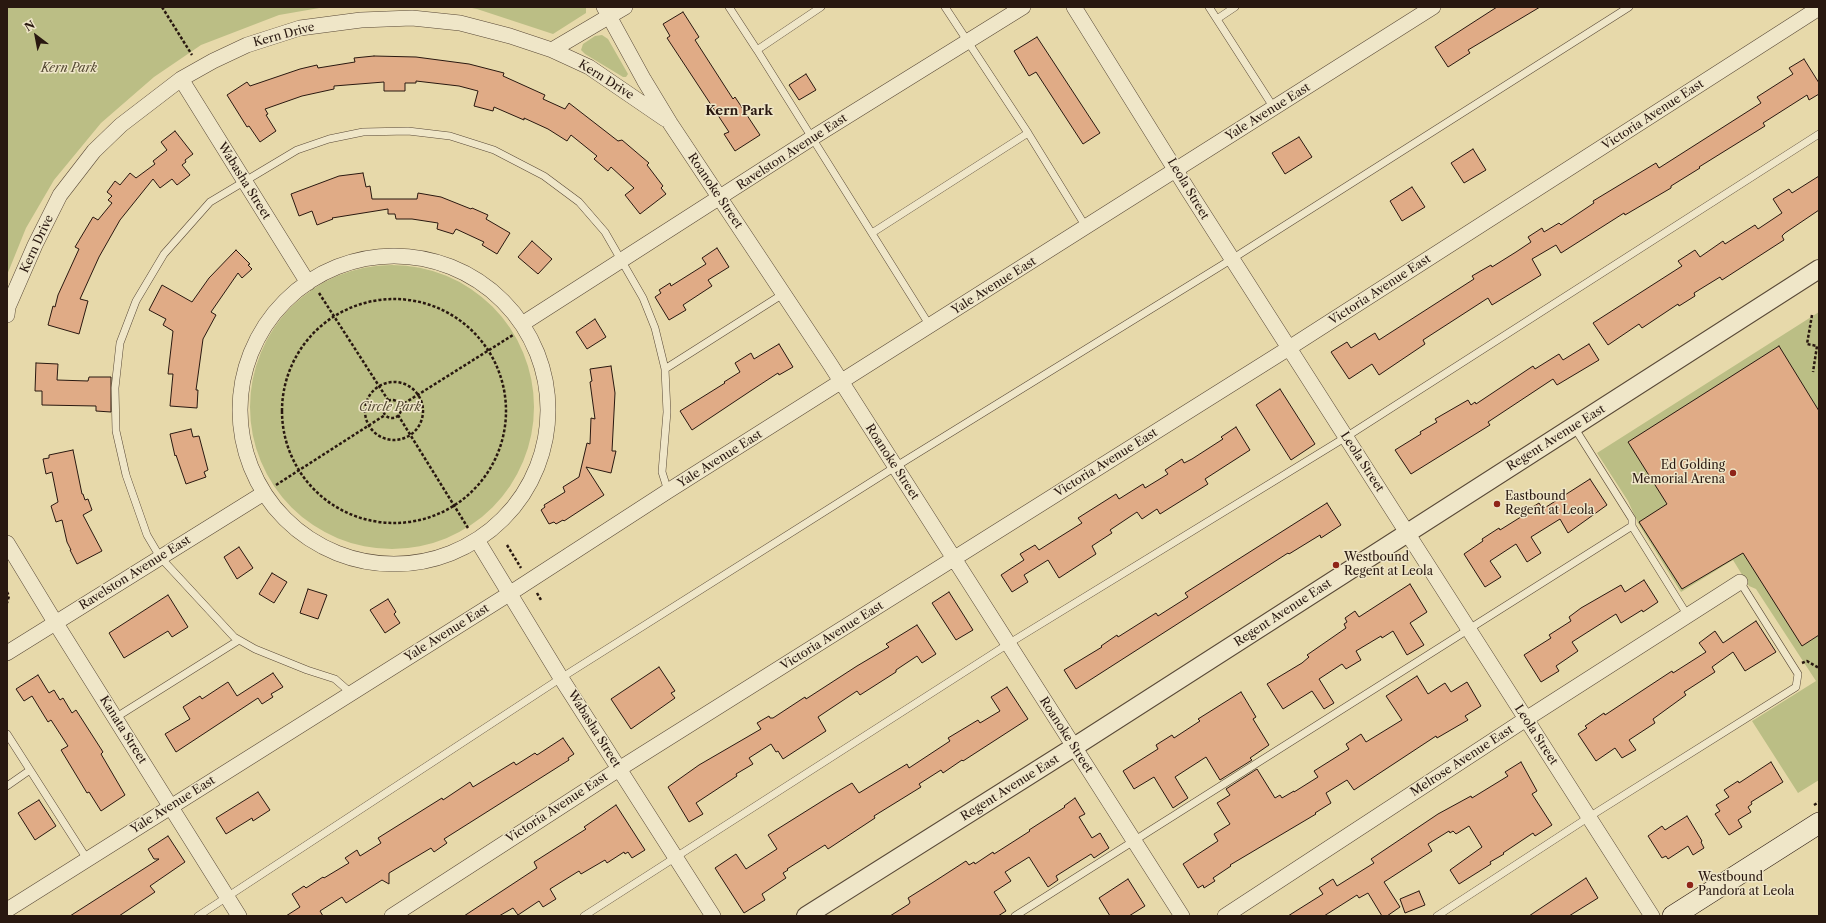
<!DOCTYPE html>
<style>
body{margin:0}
#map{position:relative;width:1826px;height:923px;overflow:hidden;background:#e7d9aa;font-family:"Libre Caslon Text",serif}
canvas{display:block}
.frame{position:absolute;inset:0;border:8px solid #291810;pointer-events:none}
.north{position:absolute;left:16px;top:16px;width:40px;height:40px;-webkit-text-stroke:3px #efe6c8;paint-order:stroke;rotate:328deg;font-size:11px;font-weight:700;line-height:16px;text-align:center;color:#291810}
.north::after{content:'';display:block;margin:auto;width:14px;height:18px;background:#291810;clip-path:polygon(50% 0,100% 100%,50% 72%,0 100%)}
</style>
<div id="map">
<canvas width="1826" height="923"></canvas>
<div class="frame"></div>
<div class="north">N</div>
</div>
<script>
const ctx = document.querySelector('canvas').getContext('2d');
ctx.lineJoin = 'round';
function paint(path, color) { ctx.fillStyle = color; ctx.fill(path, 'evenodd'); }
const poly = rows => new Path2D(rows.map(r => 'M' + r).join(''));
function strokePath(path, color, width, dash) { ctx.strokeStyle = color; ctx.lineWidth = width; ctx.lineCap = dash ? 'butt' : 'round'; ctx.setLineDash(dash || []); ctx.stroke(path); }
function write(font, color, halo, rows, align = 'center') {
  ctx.font = font + ' "Libre Caslon Text",serif'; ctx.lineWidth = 3; ctx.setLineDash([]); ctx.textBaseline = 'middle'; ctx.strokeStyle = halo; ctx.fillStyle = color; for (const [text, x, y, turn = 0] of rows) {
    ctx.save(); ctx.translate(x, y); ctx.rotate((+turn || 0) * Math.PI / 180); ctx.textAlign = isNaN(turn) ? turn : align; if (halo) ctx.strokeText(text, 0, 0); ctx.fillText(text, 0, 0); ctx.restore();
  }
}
paint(poly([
 [7,7,325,7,279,15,201,45,154,77,101,123,54,180,26,228,7,275],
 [467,7,586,7,586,13,553,34,477,9],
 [602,35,608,39,628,74,626,77,623,77,585,54,581,50,583,44,595,36],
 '250 407a142 142 0 1 1 284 0a142 142 0 1 1-284 0Z',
 [1819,312,1819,780,1798,793,1752,721,1816,681,1756,589,1749,586,1733,560,1681,592,1638,523,1628,501,1597,453]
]), '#bbbe85');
const building = poly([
 [1497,7,1540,7,1468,50,1470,53,1448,67,1435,47,1497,7],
 [683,12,699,37,695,40,733,99,735,97,760,135,735,151,724,134,729,132,667,38,670,36,663,24,683,12],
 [1037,37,1100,133,1083,144,1036,72,1029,76,1014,51,1037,37],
 [374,56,416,57,469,64,504,73,503,76,545,95,543,99,565,109,569,103,618,141,622,140,649,163,647,165,663,186,661,188,666,194,640,214,625,195,634,188,611,167,608,171,594,159,597,156,571,135,567,141,548,129,524,118,524,120,494,107,493,111,474,106,478,91,459,86,416,81,416,83,405,83,405,91,384,91,384,82,334,86,334,89,302,96,265,109,268,114,266,115,276,131,260,142,249,126,247,127,227,95,247,82,250,86,300,69,317,65,318,68,355,62,354,58,374,56],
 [1804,59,1819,83,1819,94,1809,100,1807,95,1763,123,1765,126,1699,167,1700,168,1671,186,1671,188,1625,215,1624,213,1561,253,1556,245,1532,259,1541,275,1492,305,1488,298,1423,340,1425,344,1379,375,1372,364,1349,379,1331,352,1347,342,1351,348,1375,333,1379,340,1474,279,1472,276,1491,265,1492,267,1516,252,1531,242,1528,237,1542,228,1544,232,1559,223,1561,225,1594,203,1593,201,1656,163,1659,168,1761,103,1757,97,1793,74,1789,68,1804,59],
 [806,74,816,90,799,100,789,85,806,74],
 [175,131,193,154,185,160,186,162,182,165,190,175,177,185,172,179,160,188,153,179,120,220,99,257,80,299,88,301,79,334,48,325,53,306,55,307,58,295,79,249,75,247,93,217,98,220,112,203,108,200,112,196,107,192,115,181,120,185,130,173,136,178,155,164,153,161,167,150,161,142,175,131],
 [1299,137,1312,157,1285,174,1272,153,1299,137],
 [1473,149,1486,170,1464,183,1451,163,1473,149],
 [363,173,366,187,370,186,372,199,417,199,418,193,441,197,471,209,472,208,488,215,486,219,510,233,497,254,482,245,484,242,456,229,453,234,437,229,438,223,412,219,396,219,395,214,388,214,388,209,332,218,333,219,317,225,312,211,299,216,291,194,339,176,363,173],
 [1819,176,1819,210,1785,233,1782,236,1784,240,1722,280,1720,277,1694,293,1695,296,1679,306,1678,304,1642,328,1639,324,1608,345,1593,323,1682,266,1678,261,1695,250,1700,257,1723,241,1725,244,1755,225,1758,229,1782,213,1773,199,1789,189,1792,193,1819,176],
 [1412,187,1425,207,1402,221,1390,201,1412,187],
 [532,241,552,259,538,274,518,257,532,241],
 [717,248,729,267,708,280,712,286,683,305,686,310,669,320,655,297,661,293,659,290,670,283,671,286,706,264,702,258,717,248],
 [236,250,250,264,248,265,252,269,242,278,238,273,211,312,216,315,203,339,196,390,198,390,197,408,170,406,173,374,168,374,173,331,163,325,166,319,149,310,162,285,192,302,209,278,236,250],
 [595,319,606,337,587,349,576,332,595,319],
 [779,344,793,367,779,375,778,373,752,390,692,430,680,411,725,383,724,382,740,372,735,363,751,353,754,359,779,344],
 [1589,344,1599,360,1557,385,1553,379,1488,422,1490,425,1411,474,1395,450,1421,434,1420,432,1437,422,1435,419,1468,400,1471,405,1475,402,1476,404,1533,366,1535,369,1559,354,1563,360,1589,344],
 [1779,346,1819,411,1819,635,1802,646,1743,553,1682,589,1639,522,1667,504,1628,442,1779,346],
 [36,363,58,364,57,380,88,381,89,377,111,377,111,412,96,411,96,406,42,405,42,391,35,391,36,363],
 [611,366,615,393,612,451,616,451,611,473,586,467,604,495,564,521,563,520,556,524,554,522,549,524,541,510,545,507,544,505,565,492,563,487,579,477,587,443,590,444,591,418,595,419,590,382,592,381,590,369,611,366],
 [1280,389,1315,444,1291,460,1256,405,1280,389],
 [1236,427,1250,450,1205,479,1208,484,1160,514,1157,509,1142,519,1137,512,1110,530,1112,533,1092,546,1096,554,1059,578,1048,560,1024,575,1028,582,1012,592,1001,575,1024,560,1020,554,1035,545,1039,550,1058,538,1082,523,1078,518,1116,494,1119,499,1143,484,1145,488,1168,474,1165,470,1182,459,1184,463,1192,459,1223,439,1221,437,1236,427],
 [191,429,193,437,199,436,208,470,204,472,206,477,186,484,176,455,175,456,170,434,191,429],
 [73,450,82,494,83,494,85,500,88,499,92,510,83,515,102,551,77,564,70,550,71,550,67,542,62,520,56,522,51,506,58,502,52,472,46,474,43,459,49,458,49,455,73,450],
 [1590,479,1607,505,1568,533,1560,519,1531,537,1541,553,1527,562,1516,544,1490,561,1501,577,1485,587,1464,554,1483,541,1482,539,1499,528,1500,530,1524,515,1523,513,1539,503,1543,509,1590,479],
 [1327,503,1341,525,1321,538,1320,535,1289,554,1288,553,1076,689,1064,670,1102,647,1101,646,1117,635,1118,637,1156,613,1158,616,1188,597,1185,593,1327,503],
 [239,547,253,568,237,579,224,557,239,547],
 [272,573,287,582,274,603,259,594,272,573],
 [1644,580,1658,602,1643,612,1642,610,1621,623,1616,614,1572,642,1578,651,1556,666,1559,671,1541,682,1524,655,1551,638,1549,635,1571,621,1569,617,1581,608,1621,585,1625,592,1644,580],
 [1410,584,1427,612,1410,623,1424,645,1407,655,1393,631,1382,638,1381,636,1356,651,1361,660,1346,669,1342,664,1319,679,1334,703,1324,709,1312,691,1283,709,1267,684,1302,663,1309,657,1307,655,1346,628,1344,624,1347,622,1345,618,1355,611,1359,617,1410,584],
 [308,589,327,595,318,619,300,613,308,589],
 [949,592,973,630,956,640,932,603,949,592],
 [168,595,188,627,172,637,168,631,124,658,109,633,168,595],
 [388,599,396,612,394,614,400,623,385,633,370,610,388,599],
 [1756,621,1776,652,1745,671,1733,652,1712,667,1715,672,1684,692,1686,695,1653,719,1655,723,1629,740,1636,750,1622,758,1615,748,1596,761,1578,734,1587,728,1585,726,1604,713,1605,715,1672,671,1673,673,1706,652,1699,643,1715,631,1723,643,1756,621],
 [917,625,936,654,922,663,917,656,896,670,896,672,860,695,857,691,818,717,826,731,783,759,778,751,776,752,771,744,749,758,753,764,736,774,737,776,696,803,703,814,689,822,668,787,699,765,761,729,757,723,769,716,770,718,773,718,805,697,806,699,857,666,889,647,886,644,917,625],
 [659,667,675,691,671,693,675,698,631,729,611,699,659,667],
 [273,673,283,687,271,694,273,697,262,704,258,698,176,752,165,734,190,719,183,707,200,696,202,699,228,682,237,696,273,673],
 [38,675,49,693,54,690,60,700,63,698,72,713,76,710,103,752,101,754,125,795,101,811,89,792,87,793,61,750,68,746,51,720,48,722,32,696,24,701,16,689,38,675],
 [1417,676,1428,694,1445,683,1451,692,1467,682,1481,706,1465,716,1468,720,1437,738,1436,736,1354,790,1347,780,1326,793,1331,803,1315,813,1316,814,1230,865,1231,866,1213,878,1215,881,1204,888,1203,885,1198,888,1183,864,1218,841,1214,834,1230,824,1217,803,1230,795,1226,789,1257,769,1275,798,1280,795,1282,798,1294,791,1294,792,1318,777,1314,771,1349,749,1346,744,1361,734,1366,742,1402,720,1386,696,1417,676],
 [1007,687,1028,719,963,761,962,760,943,773,941,770,919,784,921,787,874,816,875,818,828,849,825,845,787,869,788,870,783,873,786,878,762,894,765,900,744,913,715,868,736,854,746,869,777,849,768,835,835,793,852,783,859,793,907,764,909,768,950,741,948,738,978,720,980,723,1000,711,991,697,1007,687],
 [1241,692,1256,717,1253,719,1269,745,1250,758,1252,760,1220,780,1206,757,1175,777,1188,798,1173,808,1154,777,1134,789,1123,771,1158,749,1156,745,1172,735,1174,738,1200,721,1198,719,1241,692],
 [563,738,574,754,568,758,569,760,444,839,447,843,434,852,431,848,389,873,389,884,382,880,346,903,342,897,320,911,323,916,286,916,300,907,292,894,304,886,306,888,323,877,324,878,349,863,345,858,357,850,360,856,381,843,378,838,442,798,443,800,470,782,473,787,514,762,516,765,535,753,537,755,563,738],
 [1521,762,1537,791,1532,794,1552,825,1535,836,1533,833,1503,853,1504,854,1490,862,1491,864,1459,884,1450,870,1482,847,1469,826,1456,834,1453,831,1450,833,1449,831,1428,844,1432,851,1384,882,1400,907,1387,916,1382,916,1368,893,1359,898,1357,895,1324,916,1288,916,1323,894,1319,888,1333,879,1337,886,1374,863,1371,859,1438,814,1471,796,1472,798,1508,776,1505,772,1521,762],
 [1771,762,1783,782,1751,802,1752,804,1748,807,1751,812,1738,820,1742,827,1729,835,1715,814,1720,811,1716,805,1729,797,1724,790,1738,781,1739,783,1771,762],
 [258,792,270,810,253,821,252,818,226,834,216,818,258,792],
 [1075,798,1085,814,1079,817,1092,838,1100,833,1109,848,1094,858,1091,854,1056,876,1058,880,1048,887,1029,857,1005,872,1011,881,994,892,1006,911,998,916,890,916,909,904,910,902,908,898,932,883,966,861,969,865,974,862,975,864,993,852,994,854,1030,831,1029,830,1065,807,1064,806,1075,798],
 [39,800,56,826,35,840,18,813,39,800],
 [616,805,645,850,632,858,628,852,625,854,624,852,607,863,605,860,581,874,579,871,550,889,556,899,543,907,539,901,518,915,513,908,499,916,464,916,537,868,534,862,586,829,584,827,616,805],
 [1687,816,1702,841,1701,842,1704,848,1693,855,1688,846,1668,859,1666,856,1662,858,1648,836,1662,826,1665,830,1687,816],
 [168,836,185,862,150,886,155,892,119,916,70,916,159,859,154,859,148,849,168,836],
 [1586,878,1598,898,1569,916,1529,916,1586,878],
 [1128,879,1145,906,1129,916,1110,916,1099,898,1128,879],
 [1419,891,1425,905,1405,913,1400,899,1419,891]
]);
paint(building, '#e0ab86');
strokePath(building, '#291810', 1);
const service = poly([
 [729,7,757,50],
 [821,7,757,50,930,326],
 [945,7,1028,133,1086,227],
 [1209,7,1274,108],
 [1217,19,1235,7],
 [872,233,1028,133],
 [665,369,783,294],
 [1574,427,1632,519,1632,526,1635,531,1688,616],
 [351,693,335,679,307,670,255,649,234,637,160,557,147,535,126,475,116,431,115,388,120,343,136,301,164,254,210,202,297,150,329,139,363,132,408,131,450,136,494,150,544,176,579,202,605,232,643,298,655,328,665,369,667,412,662,472,668,491],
 [115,718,239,640],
 [7,734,87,859],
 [7,786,30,770],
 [198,916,561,678,895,467,1232,259,1629,7],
 [584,916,1008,644,1346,437,1819,134],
 [1015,916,1632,526],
 [1437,916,1589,817,1796,687,1798,674,1740,582]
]);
const minor = poly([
 [604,7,644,80,670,123,830,364,1182,916],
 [1074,7,1188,190,1652,916],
 [552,50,625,7],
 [181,79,308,283],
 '240 410a154 154 0 1 1 308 0a154 154 0 1 1-308 0Z',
 [7,315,8,307,35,245,60,195,94,151,121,125,181,79,213,61,247,45,300,28,361,20,412,18,460,23,510,36,552,50,589,67,665,119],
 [522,324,812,138,1023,7],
 [477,540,561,678,713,916],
 [7,543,55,622,239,916],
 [7,653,264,493],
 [7,910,509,594,668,491,1433,7],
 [392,916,619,769,1289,348,1819,8],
 [1225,916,1526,719,1740,582]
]);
const tertiary = poly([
 [806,916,1074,747,1819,269]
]);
const secondary = poly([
 [1673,916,1819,823]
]);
strokePath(service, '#584836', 8);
strokePath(minor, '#584836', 16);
strokePath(tertiary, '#584836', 20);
strokePath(secondary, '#291810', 22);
strokePath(poly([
 [162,7,192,55],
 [319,293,388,400],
 '282 411a112 112 0 1 1 224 0a112 112 0 1 1-224 0Z',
 [1812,315,1807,344,1817,346,1813,372],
 '365 411a29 29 0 1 1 58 0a29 29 0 1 1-58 0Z',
 '383 409a9 9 0 1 1 18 0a9 9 0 1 1-18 0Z',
 [400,406,513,335],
 [398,415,468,528],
 [276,485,385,415],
 [507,545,521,568],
 [7,592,9,596,7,603],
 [537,593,541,600],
 [1802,663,1807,661,1819,668],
 [1814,805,1819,802]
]), '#291810', 2.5, [3, 2]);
strokePath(service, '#efe6c8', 7);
strokePath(minor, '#efe6c8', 15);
strokePath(tertiary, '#efe6c8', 18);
strokePath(secondary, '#efe6c8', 21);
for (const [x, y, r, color] of [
 [1733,473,4,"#8f2418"],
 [1497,504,4,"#8f2418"],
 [1336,565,4,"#8f2418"],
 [1690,885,4,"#8f2418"]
]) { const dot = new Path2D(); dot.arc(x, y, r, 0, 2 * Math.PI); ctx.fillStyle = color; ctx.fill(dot); strokePath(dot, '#efe6c8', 1.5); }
write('12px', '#291810', '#efe6c8', [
 ["Kern Drive",284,35,-15],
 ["Kern Drive",606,80,32],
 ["Yale Avenue East",1268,112,-32],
 ["Victoria Avenue East",1653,115,-33],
 ["Ravelston Avenue East",792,152,-33],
 ["Wabasha Street",244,181,58],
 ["Leola Street",1188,189,59],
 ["Roanoke Street",715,191,56],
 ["Kern Drive",37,244,-65],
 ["Yale Avenue East",994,286,-32],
 ["Victoria Avenue East",1380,290,-33],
 ["Regent Avenue East",1556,438,-32],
 ["Yale Avenue East",720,459,-32],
 ["Roanoke Street",892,462,57],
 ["Leola Street",1362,462,57],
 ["Victoria Avenue East",1106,463,-32],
 ["Ravelston Avenue East",135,573,-32],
 ["Regent Avenue East",1283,613,-33],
 ["Yale Avenue East",447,633,-32],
 ["Victoria Avenue East",832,636,-32],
 ["Wabasha Street",594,729,58],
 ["Kanata Street",123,730,58],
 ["Roanoke Street",1066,735,57],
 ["Leola Street",1536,735,57],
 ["Melrose Avenue East",1462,761,-33],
 ["Regent Avenue East",1010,788,-32],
 ["Yale Avenue East",173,805,-32],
 ["Victoria Avenue East",557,808,-33]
]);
write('italic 12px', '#554a33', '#efe6c8', [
 ["Kern Park",69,69],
 ["Circle Park",390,408]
]);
write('12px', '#291810', '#efe6c8', [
 ["Ed Golding",1725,466,"right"],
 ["Memorial Arena",1725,480,"right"],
 ["Eastbound",1505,497],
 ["Regent at Leola",1505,511],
 ["Westbound",1344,558],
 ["Regent at Leola",1344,572],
 ["Westbound",1698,878],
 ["Pandora at Leola",1698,892]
], 'left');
write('bold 13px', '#291810', '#efe6c8', [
 ["Kern Park",739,111]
]);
</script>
